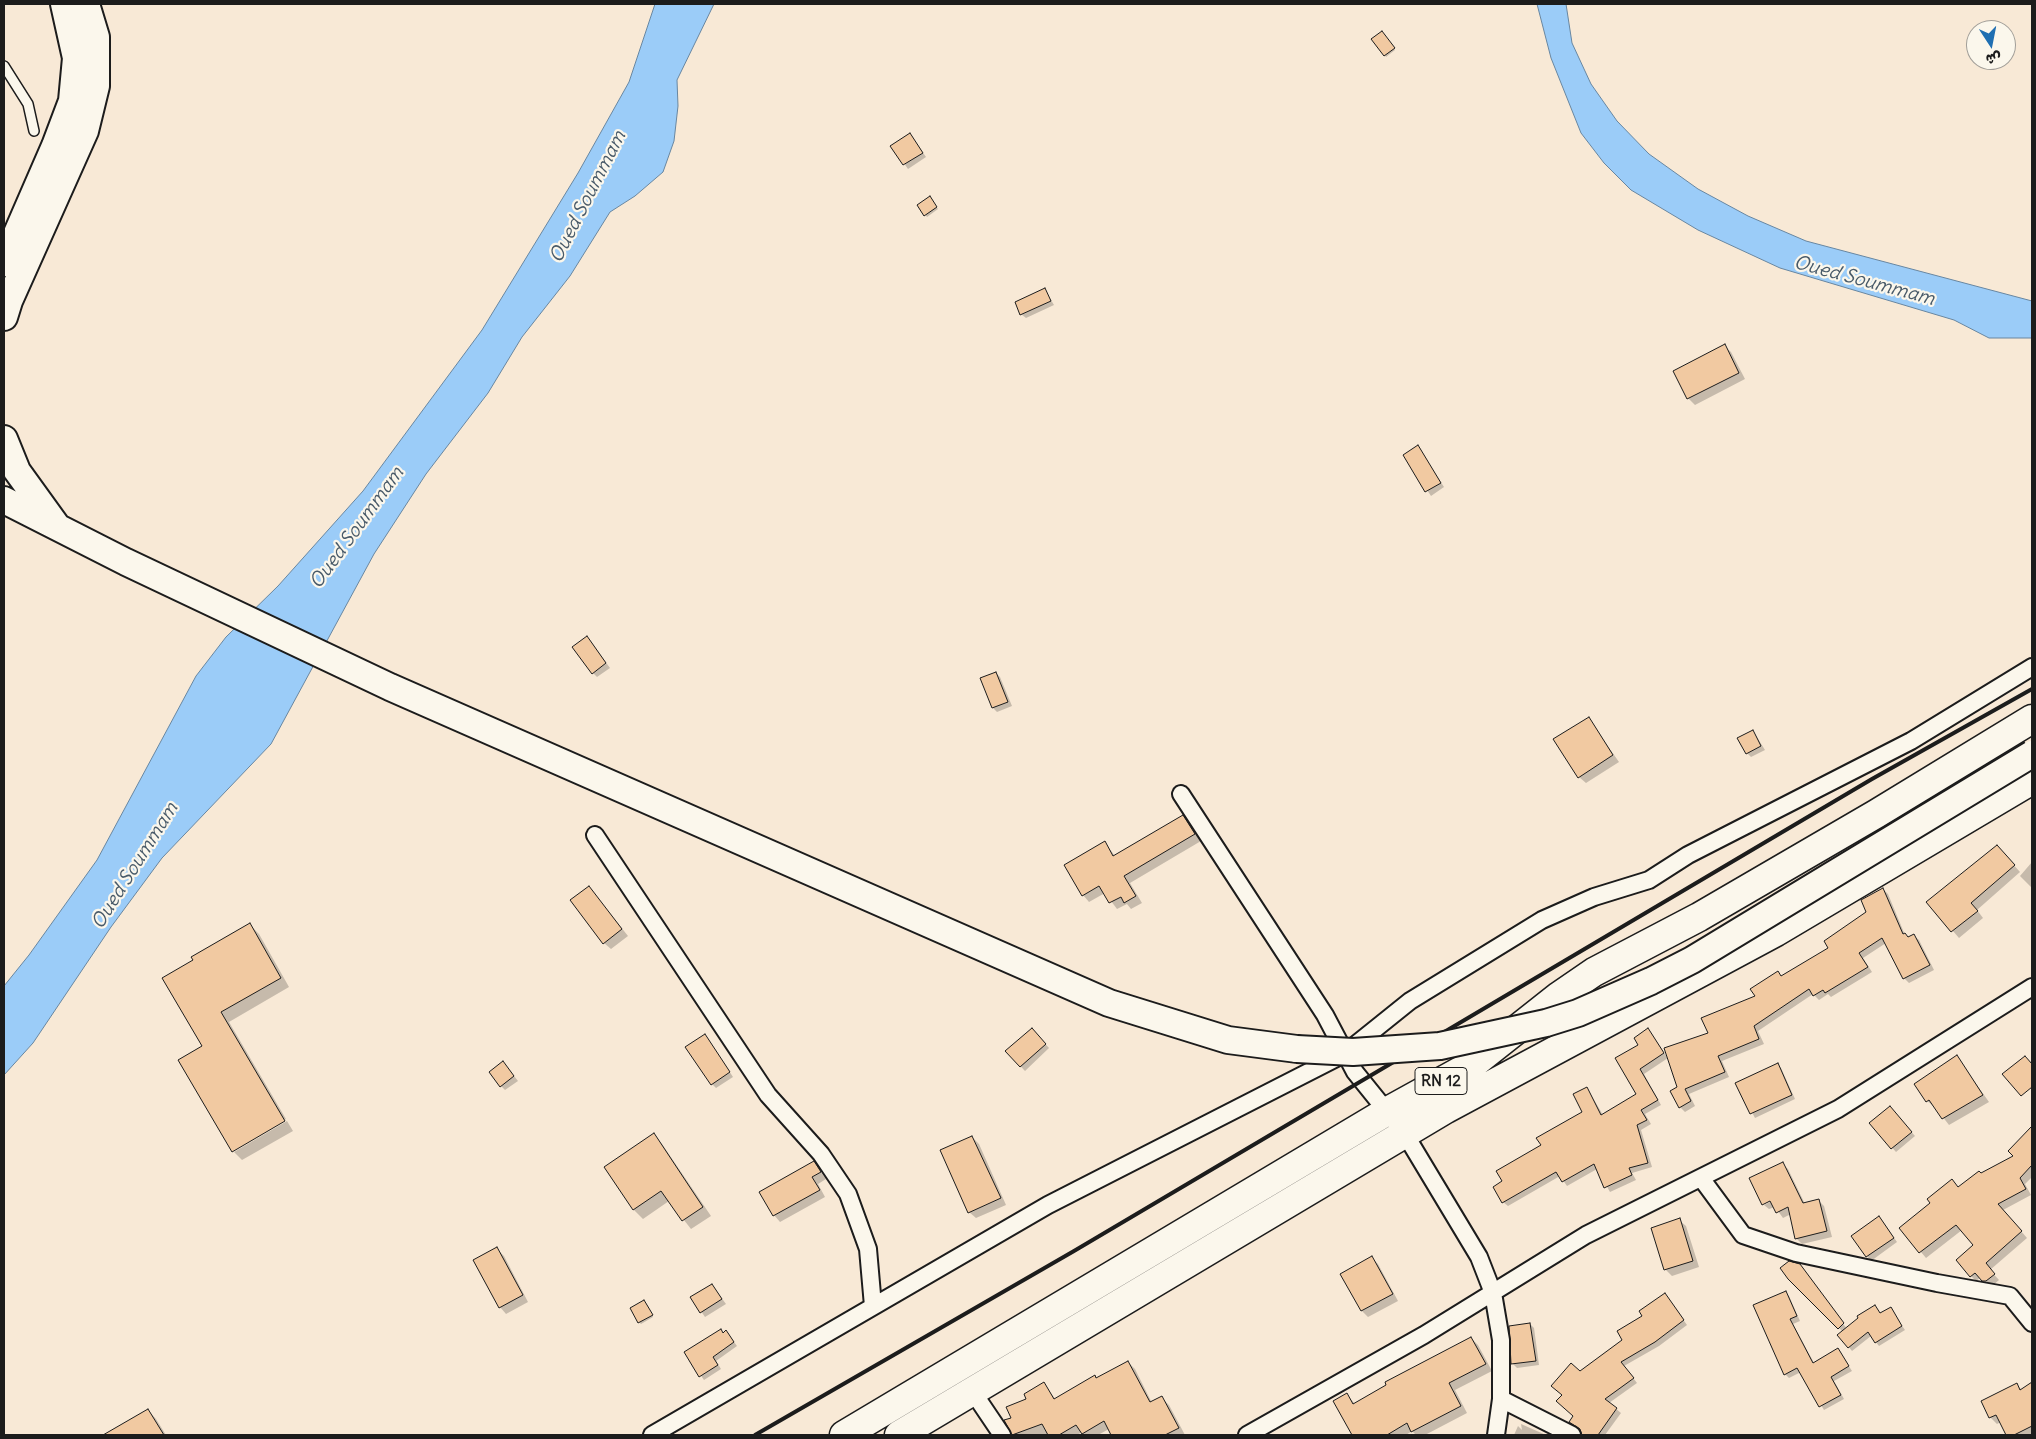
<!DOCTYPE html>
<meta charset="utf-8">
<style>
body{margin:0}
#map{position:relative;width:2036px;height:1439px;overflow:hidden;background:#f8e9d6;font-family:Delius,"Playpen Sans Arabic",sans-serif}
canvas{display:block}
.frame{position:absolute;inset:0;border:5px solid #1c1c1c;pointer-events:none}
.north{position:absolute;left:1966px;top:20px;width:50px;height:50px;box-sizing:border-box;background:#fbf7ec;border:1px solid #a29f99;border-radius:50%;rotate:169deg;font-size:14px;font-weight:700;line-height:20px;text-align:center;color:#1c1c1c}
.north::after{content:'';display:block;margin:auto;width:18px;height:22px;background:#1f6fb2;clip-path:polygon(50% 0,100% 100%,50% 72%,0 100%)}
</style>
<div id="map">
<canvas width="2036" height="1439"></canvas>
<div class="frame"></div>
<div class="north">ش</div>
</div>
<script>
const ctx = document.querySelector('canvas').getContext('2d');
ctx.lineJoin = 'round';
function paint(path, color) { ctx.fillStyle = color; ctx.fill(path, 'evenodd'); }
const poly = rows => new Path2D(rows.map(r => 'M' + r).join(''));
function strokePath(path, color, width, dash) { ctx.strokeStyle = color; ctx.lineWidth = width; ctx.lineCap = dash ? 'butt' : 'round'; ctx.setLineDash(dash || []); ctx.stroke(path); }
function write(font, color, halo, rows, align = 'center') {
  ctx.font = font + ' Delius,sans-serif'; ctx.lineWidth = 4.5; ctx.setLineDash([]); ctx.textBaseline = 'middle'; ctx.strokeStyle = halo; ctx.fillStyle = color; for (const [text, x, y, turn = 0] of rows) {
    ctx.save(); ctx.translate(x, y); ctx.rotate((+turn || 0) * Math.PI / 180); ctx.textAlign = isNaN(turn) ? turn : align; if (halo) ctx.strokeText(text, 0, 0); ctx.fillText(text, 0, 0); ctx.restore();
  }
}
const water = poly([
 [655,4,714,4,677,80,678,106,674,141,663,172,635,196,610,212,570,276,522,337,488,393,426,474,374,554,271,744,162,858,111,927,33,1043,4,1075,4,986,29,955,97,860,196,676,226,637,278,586,363,491,482,330,578,173,629,82,655,4],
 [1537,4,1566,4,1572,43,1591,84,1617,121,1649,154,1698,189,1748,216,1806,241,2032,301,2032,338,1989,338,1954,320,1780,268,1698,230,1631,190,1604,163,1581,133,1551,58,1537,4]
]);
paint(water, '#9bccf8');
strokePath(water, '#6886a0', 1);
paint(poly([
 [1384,35,1395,50,1386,57,1385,55],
 [910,134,926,157,908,169,892,146],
 [931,199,938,209,927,217,918,205],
 [1045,290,1054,305,1026,318,1021,314],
 [1724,346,1731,352,1745,379,1695,405,1688,398],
 [1418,447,1444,487,1431,496,1404,455],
 [591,642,610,668,597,677,593,673],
 [996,673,1000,677,1012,706,997,712,993,708,982,679],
 [1588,718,1619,762,1586,783,1579,777],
 [1753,731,1765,750,1751,757,1747,753],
 [1182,816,1201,841,1130,883,1142,903,1131,909,1127,904,1117,909,1105,893,1089,902,1083,895,1105,843,1115,856],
 [2003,853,2020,872,1977,910,1983,918,1959,938,1928,902],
 [2032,862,2032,888,2020,876],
 [589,887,628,936,611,949,604,943],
 [1883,889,1888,894,1905,935,1909,938,1914,936,1919,940,1934,970,1909,983,1904,978,1886,943,1863,958,1872,972,1831,997,1828,994,1819,1000,1813,994,1758,1031,1764,1044,1722,1061,1729,1077,1689,1094,1695,1106,1685,1112,1680,1107,1679,1087,1668,1058,1644,1074,1661,1105,1645,1114,1651,1124,1641,1130,1652,1167,1632,1173,1636,1180,1610,1192,1597,1169,1567,1186,1560,1176,1508,1206,1503,1202,1503,1182,1584,1112,1587,1088,1603,1115,1638,1095,1640,1045,1652,1035,1667,1057,1709,1034,1782,977,1830,948,1868,912],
 [250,925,259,934,289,987,229,1022,286,1119,234,1149,234,1152,204,1047],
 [1032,1029,1049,1048,1025,1071,1007,1052],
 [709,1040,733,1077,716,1088,712,1084],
 [1957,1057,1989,1102,1949,1125,1935,1107,1927,1101],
 [1777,1064,1781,1068,1795,1099,1755,1118,1737,1084],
 [507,1067,518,1081,505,1090,501,1086],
 [1894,1112,1915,1136,1896,1152,1871,1124],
 [287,1121,293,1131,242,1160,234,1152],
 [2032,1128,2032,1177,2025,1184,2031,1195,2003,1210,2027,1238,1990,1270,1999,1280,1992,1286,1981,1277,1976,1281,1971,1276,1975,1245,1962,1230,1926,1258,1901,1228,1958,1188,2015,1157,2009,1151],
 [653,1135,662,1144,711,1216,691,1229,669,1201,643,1219,634,1210,605,1167],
 [972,1137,979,1144,1006,1205,976,1218,969,1212],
 [814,1163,826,1179,818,1184,825,1197,780,1222,774,1215],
 [1782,1164,1788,1169,1805,1204,1819,1201,1824,1206,1832,1237,1802,1244,1796,1238,1791,1214,1783,1218,1775,1207,1769,1209,1764,1205,1776,1199,1764,1204,1751,1179],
 [1679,1220,1686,1226,1699,1267,1672,1276,1666,1270,1652,1229],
 [1883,1222,1897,1242,1871,1261,1867,1256],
 [497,1249,504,1256,528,1302,506,1314,500,1307],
 [1371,1257,1378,1264,1398,1301,1368,1317,1362,1311,1341,1274],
 [1804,1270,1847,1329,1890,1309,1905,1330,1879,1346,1871,1336,1852,1351,1839,1335,1843,1332,1789,1278],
 [712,1285,726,1304,705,1317,692,1298],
 [1785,1292,1789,1296,1800,1321,1793,1324,1814,1363,1838,1349,1852,1371,1834,1381,1844,1399,1824,1410,1801,1372,1789,1378,1785,1374],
 [1665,1294,1687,1325,1659,1346,1624,1366,1637,1383,1609,1403,1621,1413,1605,1435,1595,1435,1577,1423,1579,1373,1623,1340],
 [646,1303,653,1317,641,1324,639,1322],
 [1530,1324,1534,1328,1539,1365,1517,1368,1513,1364,1510,1327],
 [723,1334,729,1335,737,1346,716,1361,721,1369,704,1380,685,1353],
 [1471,1338,1478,1345,1492,1371,1455,1390,1467,1413,1425,1435,1416,1435,1412,1431,1406,1435,1353,1435,1334,1402,1347,1395,1356,1405],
 [1128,1362,1135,1369,1152,1403,1162,1398,1169,1405,1185,1435,1113,1435,1109,1429,1098,1435,1084,1435,1082,1432,1077,1435,1013,1435,1013,1418,1044,1384,1056,1400],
 [2032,1384,2032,1435,2008,1435,2001,1422,1997,1424,1990,1417,2017,1385,2022,1390],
 [148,1410,156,1419,166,1435,106,1435],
 [1521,1424,1546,1435,1514,1435,1518,1426,1522,1430]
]), '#0003');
const building = poly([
 [1382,31,1395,48,1384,56,1371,39,1382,31],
 [910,133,923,153,903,165,890,146,910,133],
 [930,196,937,207,924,216,917,205,930,196],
 [1045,288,1051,301,1020,315,1015,302,1045,288],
 [1725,344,1739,373,1687,399,1673,371,1725,344],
 [1418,445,1441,483,1425,492,1403,455,1418,445],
 [587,636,606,663,592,674,572,647,587,636],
 [996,672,1008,702,992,708,980,678,996,672],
 [1589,717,1613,755,1578,778,1553,739,1589,717],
 [1753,730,1761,746,1746,754,1737,738,1753,730],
 [1183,815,1195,834,1124,876,1136,896,1124,903,1121,897,1109,903,1099,886,1082,896,1064,865,1105,841,1113,856,1183,815],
 [1997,845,2015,865,1971,903,1978,911,1951,932,1926,902,1997,845],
 [589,886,622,929,603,944,570,900,589,886],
 [1883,888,1903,934,1905,933,1908,937,1914,934,1930,965,1903,979,1882,938,1859,953,1868,967,1825,993,1823,990,1813,996,1809,989,1754,1026,1759,1039,1718,1056,1725,1072,1685,1089,1691,1101,1679,1108,1670,1091,1677,1087,1664,1048,1708,1033,1701,1018,1755,996,1750,989,1778,971,1781,976,1828,948,1824,941,1866,912,1861,900,1883,888],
 [250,923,281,978,221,1012,285,1121,232,1152,178,1060,202,1046,162,978,193,960,191,957,250,923],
 [1032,1028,1046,1044,1020,1067,1005,1051,1032,1028],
 [1648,1028,1664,1053,1640,1069,1658,1100,1641,1110,1647,1120,1637,1125,1648,1163,1629,1168,1632,1175,1604,1188,1594,1164,1562,1182,1556,1172,1502,1203,1493,1187,1502,1181,1496,1171,1541,1145,1536,1138,1582,1112,1573,1094,1587,1087,1601,1115,1636,1094,1615,1058,1638,1045,1634,1038,1648,1028],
 [705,1034,730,1072,711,1085,685,1047,705,1034],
 [1957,1055,1983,1095,1942,1119,1929,1100,1926,1102,1914,1084,1957,1055],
 [2025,1056,2032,1064,2032,1087,2021,1096,2002,1074,2025,1056],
 [503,1061,514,1076,500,1087,489,1072,503,1061],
 [1778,1063,1792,1095,1750,1114,1735,1083,1778,1063],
 [1890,1106,1912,1132,1891,1149,1869,1123,1890,1106],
 [2032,1126,2032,1165,2020,1178,2026,1189,1998,1204,2022,1231,1986,1263,1995,1274,1986,1281,1982,1281,1975,1273,1970,1277,1956,1260,1973,1245,1956,1225,1919,1253,1899,1228,1930,1203,1927,1199,1952,1179,1958,1187,1979,1171,1981,1173,2013,1156,2008,1151,2032,1126],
 [654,1133,703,1207,682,1221,661,1191,633,1210,604,1167,654,1133],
 [972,1136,1001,1198,968,1213,940,1150,972,1136],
 [814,1161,821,1172,812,1177,820,1190,773,1216,759,1192,814,1161],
 [1783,1162,1803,1203,1819,1199,1827,1231,1795,1239,1788,1207,1776,1213,1770,1201,1762,1205,1749,1178,1783,1162],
 [1879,1216,1894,1238,1866,1257,1851,1236,1879,1216],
 [1680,1218,1693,1261,1664,1270,1651,1228,1680,1218],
 [497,1247,523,1295,499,1308,473,1260,497,1247],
 [1372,1256,1393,1294,1361,1311,1340,1274,1372,1256],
 [1789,1261,1800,1264,1844,1323,1838,1329,1788,1279,1780,1268,1789,1261],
 [712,1284,722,1299,700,1313,690,1297,712,1284],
 [1786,1291,1797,1316,1790,1319,1813,1363,1838,1348,1849,1366,1831,1377,1841,1395,1819,1407,1797,1368,1784,1375,1753,1305,1786,1291],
 [1665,1293,1684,1320,1655,1342,1621,1362,1634,1378,1605,1399,1617,1408,1598,1435,1582,1435,1580,1429,1569,1422,1573,1416,1556,1401,1562,1395,1551,1386,1571,1363,1580,1371,1622,1340,1617,1331,1642,1316,1639,1311,1665,1293],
 [644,1300,653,1315,638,1323,630,1308,644,1300],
 [1875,1305,1880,1313,1891,1307,1902,1326,1875,1343,1868,1332,1848,1348,1837,1335,1858,1318,1857,1316,1875,1305],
 [1530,1323,1536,1361,1511,1364,1509,1326,1530,1323],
 [721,1329,723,1333,726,1330,734,1342,713,1357,718,1365,699,1377,684,1352,721,1329],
 [1471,1337,1486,1364,1449,1383,1461,1406,1411,1432,1407,1423,1387,1435,1352,1435,1333,1401,1347,1393,1353,1404,1386,1385,1385,1382,1471,1337],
 [1128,1361,1150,1402,1162,1396,1179,1428,1165,1435,1111,1435,1104,1421,1082,1434,1076,1425,1059,1435,1048,1435,1042,1424,1012,1435,1004,1420,1011,1418,1006,1407,1026,1399,1024,1394,1044,1382,1054,1399,1095,1375,1096,1378,1128,1361],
 [2032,1382,2032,1426,2014,1435,2006,1435,1996,1415,1989,1418,1981,1401,2017,1383,2020,1390,2032,1382],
 [148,1409,164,1435,103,1435,148,1409]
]);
paint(building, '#f1c9a1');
strokePath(building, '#1c1c1c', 1);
const service = poly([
 [4,66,28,104,34,131]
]);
const minor = poly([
 [1181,794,1325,1015,1355,1072,1405,1134,1479,1257,1493,1293,1501,1340,1501,1399,1496,1435],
 [595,835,768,1095,821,1154,848,1194,868,1249,873,1306],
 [1701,1178,1743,1235,1796,1253,1937,1283,2010,1296,2032,1323],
 [973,1392,1002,1435],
 [1501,1399,1572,1435],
 [652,1435,1048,1205,1344,1054,1410,1001,1542,920,1594,897,1649,880,1688,855,1911,741,2032,667],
 [1247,1435,1424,1335,1586,1235,1838,1109,2032,987]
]);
const primary = poly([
 [4,263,55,146,72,101,76,58,64,4],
 [4,317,9,301,85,131,96,86,96,37,86,4],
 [4,439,17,471,56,525],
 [4,500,126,562,390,687,1109,1003,1228,1040,1297,1049]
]);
const trunk = poly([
 [844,1435,1386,1112,1473,1064,1559,996,1594,972,1699,917,1876,814,2032,719],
 [899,1435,1446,1109,1776,932,2032,780]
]);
strokePath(service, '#1c1c1c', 12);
strokePath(minor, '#1c1c1c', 20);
strokePath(primary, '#1c1c1c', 30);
strokePath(trunk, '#1c1c1c', 31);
strokePath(service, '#fbf7ec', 9);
strokePath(minor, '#fbf7ec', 16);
strokePath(primary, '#fbf7ec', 26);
strokePath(trunk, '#fbf7ec', 28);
strokePath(poly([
 [755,1435,1074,1251,1872,779,2032,689]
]), '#1c1c1c', 4);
const primaryBridge = poly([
 [1297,1049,1353,1052,1440,1046,1546,1023,1578,1013,1651,981,1692,960,2032,754]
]);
strokePath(primaryBridge, '#1c1c1c', 30, []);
strokePath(primaryBridge, '#fbf7ec', 26);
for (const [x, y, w] of [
 [1441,1081,52]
]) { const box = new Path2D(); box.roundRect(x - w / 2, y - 13.5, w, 27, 4); ctx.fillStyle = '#fbf7ec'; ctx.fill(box); strokePath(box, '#1c1c1c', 1); }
write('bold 16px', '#1c1c1c', null, [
 ["RN 12",1441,1081]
]);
write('italic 19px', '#485a69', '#fbf7ec', [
 ["Oued Soummam",588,197,-63],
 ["Oued Soummam",1864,281,15],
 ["Oued Soummam",357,528,-54],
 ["Oued Soummam",135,866,-58]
]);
</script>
